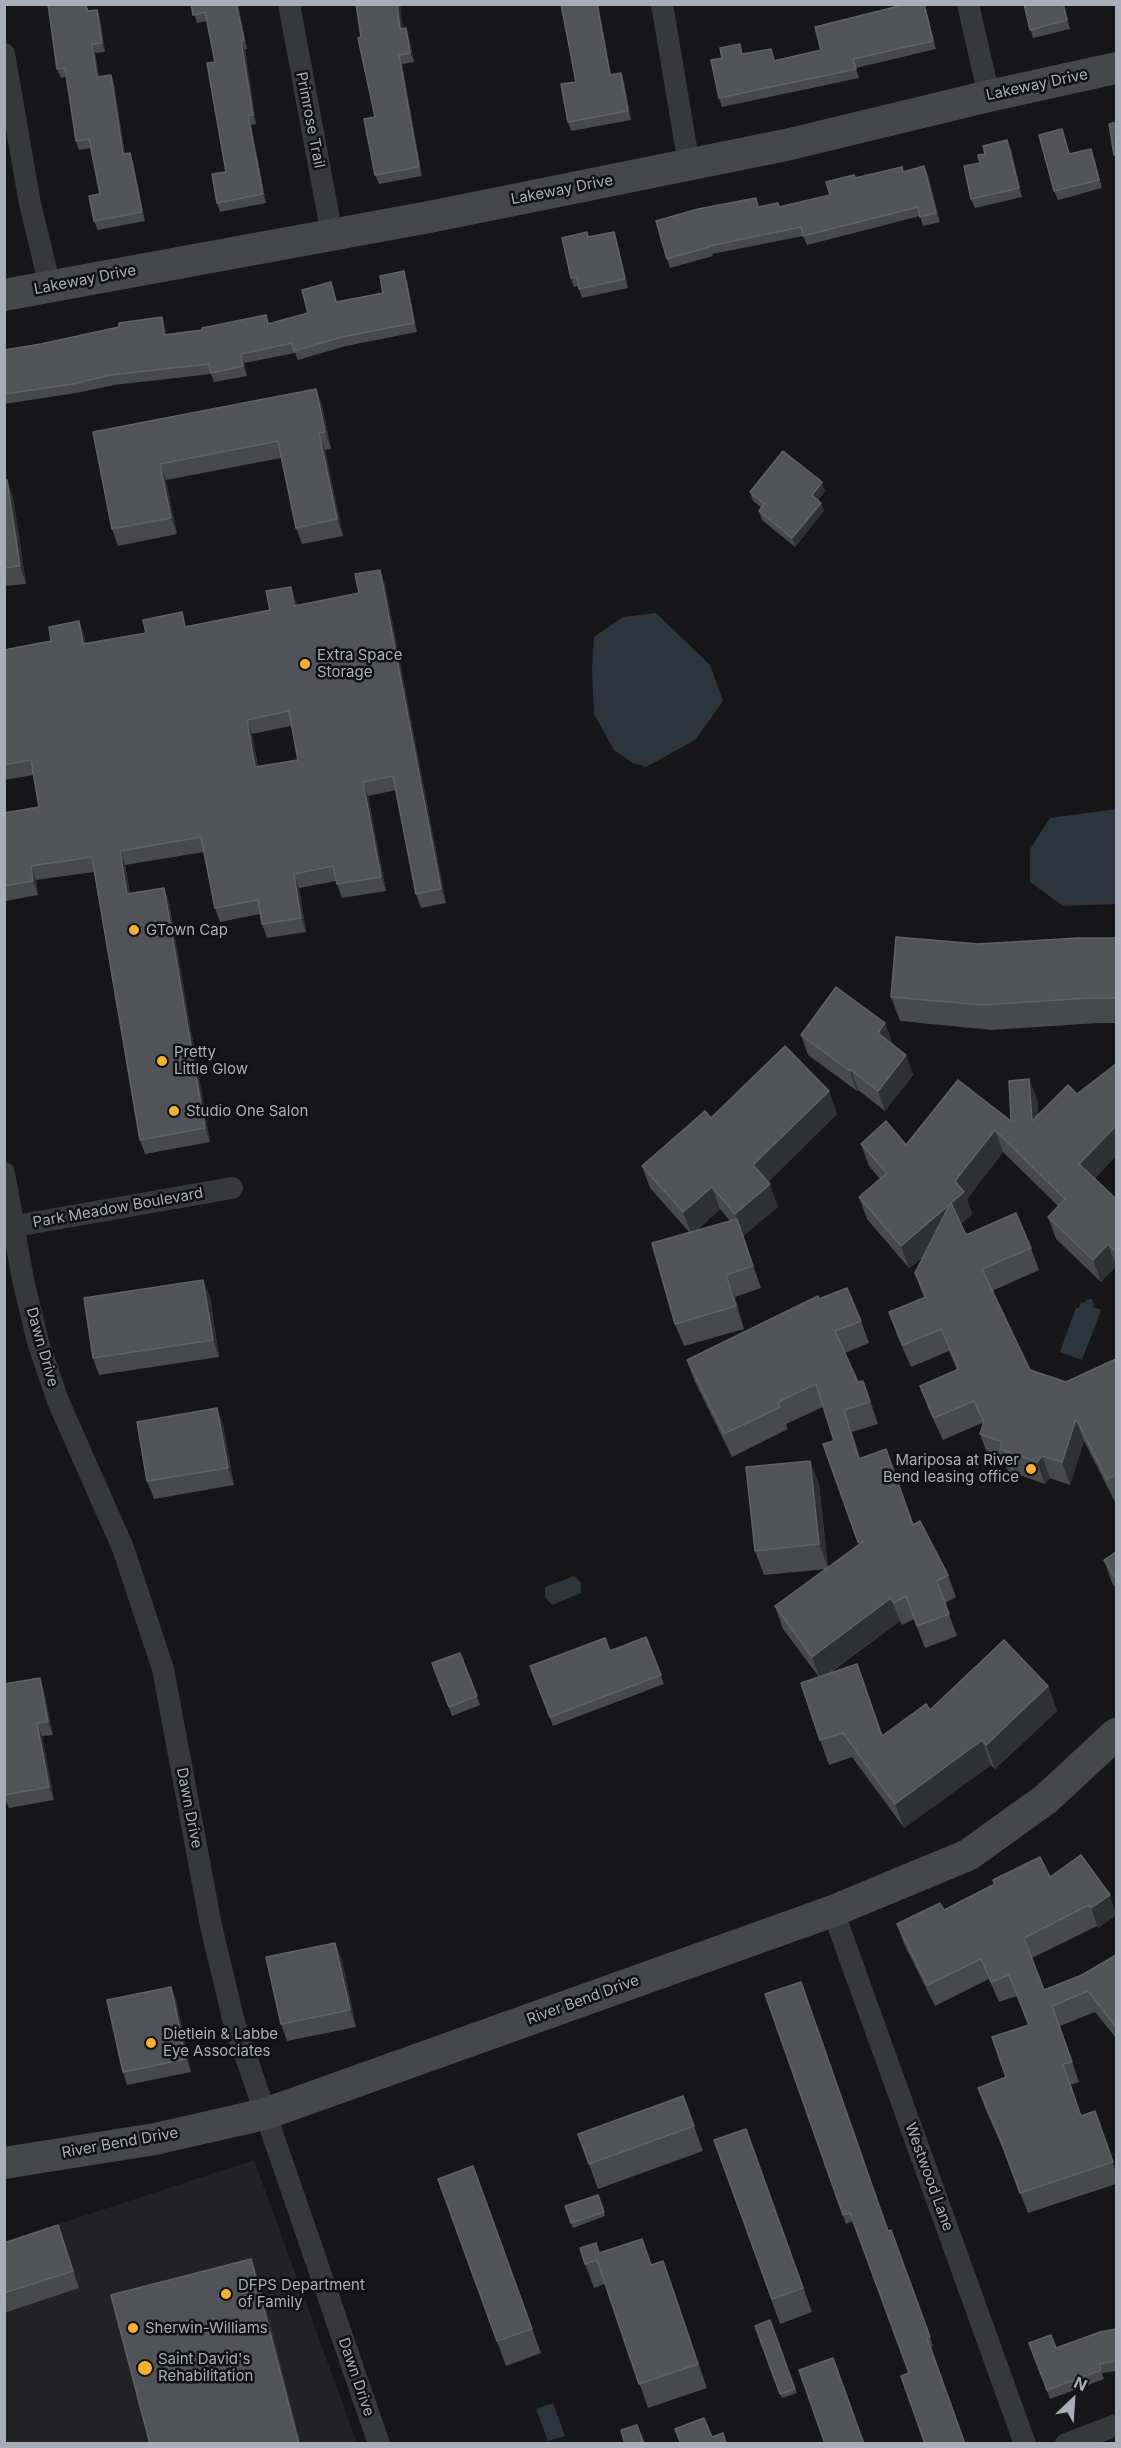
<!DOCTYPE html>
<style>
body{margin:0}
#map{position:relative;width:1121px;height:2448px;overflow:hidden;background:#161618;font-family:Inter,sans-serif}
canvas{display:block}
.frame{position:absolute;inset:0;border:6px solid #a8adb8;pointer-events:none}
.north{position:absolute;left:1043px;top:2370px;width:60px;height:60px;-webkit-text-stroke:4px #111113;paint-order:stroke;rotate:25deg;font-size:16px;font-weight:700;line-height:24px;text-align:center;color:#a8adb8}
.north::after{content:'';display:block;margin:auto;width:21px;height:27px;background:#a8adb8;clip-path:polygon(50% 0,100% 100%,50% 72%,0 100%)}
</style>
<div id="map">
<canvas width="1121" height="2448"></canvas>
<div class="frame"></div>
<div class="north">N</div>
</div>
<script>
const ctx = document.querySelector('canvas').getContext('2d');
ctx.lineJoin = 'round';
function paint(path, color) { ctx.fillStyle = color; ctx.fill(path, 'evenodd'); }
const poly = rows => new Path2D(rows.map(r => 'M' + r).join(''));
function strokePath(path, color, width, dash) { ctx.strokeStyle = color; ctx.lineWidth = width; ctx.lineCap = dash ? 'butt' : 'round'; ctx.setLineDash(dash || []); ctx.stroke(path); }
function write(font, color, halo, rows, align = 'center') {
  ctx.font = font + ' Inter,sans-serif'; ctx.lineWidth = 5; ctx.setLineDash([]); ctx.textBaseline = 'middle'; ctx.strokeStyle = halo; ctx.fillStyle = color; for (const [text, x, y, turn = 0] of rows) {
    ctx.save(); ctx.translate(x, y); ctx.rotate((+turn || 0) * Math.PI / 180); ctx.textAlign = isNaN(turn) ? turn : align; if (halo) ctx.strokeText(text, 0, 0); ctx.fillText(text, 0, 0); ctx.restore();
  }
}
paint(poly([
 [254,2160,357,2443,5,2443,4,2242]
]), '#222225');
paint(poly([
 [656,613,710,665,723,701,695,740,646,767,633,763,614,750,594,714,592,670,594,637,623,617],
 [1116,809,1116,904,1063,906,1030,882,1030,849,1050,818],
 [1092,1299,1094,1304,1093,1307,1101,1310,1082,1360,1060,1352,1076,1308,1079,1308,1081,1302,1084,1303,1086,1300],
 [574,1576,581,1583,581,1593,552,1605,545,1597,545,1587],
 [553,2403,565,2436,548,2441,536,2409]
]), '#2c353c');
strokePath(poly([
 [289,4,332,235],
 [662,4,689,165],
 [968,4,989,96],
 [4,54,30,204,50,286],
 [4,1173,23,1280,38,1342,58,1401,123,1548,163,1669,211,1926,234,2022,379,2444],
 [4,1228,232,1188],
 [833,1911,1025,2444],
 [1066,2444,1116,2425]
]), '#37383d', 22);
strokePath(poly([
 [4,295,429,217,786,145,989,96,1116,68],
 [4,2163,155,2139,265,2114,833,1911,968,1855,1046,1799,1116,1734]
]), '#45474d', 32);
paint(poly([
 [86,4,89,11,97,10,100,19,105,52,95,53,99,77,111,75,114,84,125,154,133,162,145,221,98,230,94,221,100,194,91,148,79,150,76,141,66,77,61,78,57,69],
 [191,4,238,4,247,49,245,49,256,124,251,125,266,203,220,212,217,203,226,172,215,62,207,21,197,23],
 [356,4,400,4,402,29,409,37,414,62,402,64,422,176,379,184,375,175,375,117],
 [561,4,598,4,611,75,624,82,631,120,571,131,568,122,576,82],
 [1024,4,1064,4,1070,29,1033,38],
 [926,9,936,49,856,68,859,78,722,107,719,98,722,58,771,49,775,60,821,50],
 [1065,138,1070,154,1094,157,1102,188,1058,200,1054,191],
 [1011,149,1022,197,975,208,971,199,980,163],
 [924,166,928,175,940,222,923,226,920,216,807,245,803,236,712,254,713,256,670,268,667,259,756,198,759,207,780,207,830,195,855,178,904,171],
 [587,232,589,237,614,232,617,241,628,288,582,298,578,286,574,287,571,278],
 [407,281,417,332,346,346,298,360,295,353,244,363,247,376,214,382,211,374,114,385,76,393,4,404,4,350,41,344,162,317,165,327,166,334,269,323,308,313,331,282,337,302,383,293],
 [316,389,322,405,331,449,325,450,343,536,302,544,296,528,281,458,166,480,177,534,118,546,112,529,93,432],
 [4,480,13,497,26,584,4,586],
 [825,491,818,500,821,503,824,511,795,547,762,520,759,511,761,507,753,501,750,492],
 [385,584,446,903,421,908,416,894,396,790,368,796,386,891,342,898,336,881,299,888,306,932,267,938,262,924,260,914,220,922,215,908,204,852,125,865,130,893,164,888,169,902,210,1142,145,1154,140,1140,94,872,36,880,38,895,6,901,4,896,4,813,39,807,33,775,4,780,4,650,51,641,79,621,84,635,86,644,187,626,270,610,291,587,297,605,359,593],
 [291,726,298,760,258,766,252,734],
 [1116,938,1116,1023,1098,1023,992,1030,900,1021,891,997,978,944],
 [885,1023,892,1043,892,1044,906,1055,913,1075,885,1111,858,1090,857,1091,808,1055,801,1035],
 [1029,1079,1038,1102,1038,1115,1116,1156,1095,1178,1116,1199,1116,1267,1116,1266,1101,1282,1056,1239,1048,1217,1058,1206,1003,1152,967,1199,972,1214,961,1224,966,1235,1031,1248,1039,1270,992,1291,1030,1370,1066,1382,1116,1359,1116,1501,1115,1502,1084,1441,1070,1485,1050,1478,1045,1484,1008,1471,1004,1462,988,1456,980,1434,983,1425,982,1423,943,1440,928,1408,920,1386,957,1370,949,1351,911,1367,897,1335,889,1312,924,1298,915,1273,924,1256,909,1268,867,1219,859,1197,880,1179,869,1166,861,1144,906,1145,1011,1121],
 [829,1091,837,1114,768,1182,778,1207,743,1236,761,1288,735,1297,744,1329,684,1346,675,1324,690,1233,650,1188,642,1166,711,1118],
 [720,1209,730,1221,696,1231],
 [203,1280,210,1297,219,1357,99,1375,93,1358],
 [819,1299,861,1321,869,1343,845,1353,858,1382,871,1403,878,1424,852,1432,860,1459,913,1525,948,1575,956,1597,945,1603,957,1636,925,1648,914,1619,902,1625,900,1621,827,1675,857,1664,882,1736,930,1710,1048,1686,1057,1711,995,1769,991,1765,904,1828,852,1757,829,1765,820,1740,819,1677,783,1629,775,1606,827,1569,764,1575,755,1551,810,1461,819,1485,828,1567,859,1545,823,1444,834,1441,823,1407,786,1424,788,1429,732,1457,695,1382,687,1360],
 [217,1408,223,1425,234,1485,154,1499,147,1481],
 [1116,1552,1116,1589,1112,1583,1104,1560],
 [646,1637,664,1684,553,1726,530,1666,610,1651],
 [460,1653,480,1705,452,1716,432,1663],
 [4,1684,44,1691,53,1735,42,1736,54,1800,9,1808,4,1797],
 [1050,1877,1116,1913,1116,1915,1098,1928,1097,1926,1032,1958,1044,1990,1082,1975,1116,1955,1116,2038,1095,2012,1060,2026,1079,2082,1070,2085,1081,2116,1095,2111,1116,2172,1116,2184,1028,2213,1006,2156,985,2108,978,2088,1006,2077,1028,2025,1017,1996,999,2002,989,1979,935,2006,904,1944,897,1924,944,1910,994,1885,993,1880],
 [335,1943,342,1960,356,2027,287,2041,281,2024],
 [171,1987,176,2000,191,2072,127,2085,123,2072],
 [765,1994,888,2231,891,2230,933,2346,930,2347,853,2221,846,2224],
 [683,2096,703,2151,598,2189,578,2134],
 [746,2129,812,2312,780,2324,714,2140],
 [473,2166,541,2353,506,2366,438,2179],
 [598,2195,605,2216,573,2228,571,2223],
 [58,2225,79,2288,4,2313,4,2243],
 [599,2253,652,2265,672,2285,707,2388,648,2408,605,2284,594,2288,585,2264],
 [755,2326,795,2389,797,2393,782,2398],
 [1116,2329,1116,2371,1102,2373,1104,2379,1050,2399,1029,2343,1056,2348]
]), '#47494d');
paint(poly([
 [236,4,238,4,247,49,244,40],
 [397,4,400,4,404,38,400,29],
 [597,4,598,4,613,84,610,75],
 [924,4,926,9,936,49,933,41],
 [1063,4,1064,4,1070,29,1067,20],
 [97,10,100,19,105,52,102,43],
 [406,28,409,37,414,62,410,53],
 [241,40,245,49,256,124,253,115],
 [92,44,95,53,100,86,97,77],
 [399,55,402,64,422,176,419,167],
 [621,73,624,82,631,120,628,111],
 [111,75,114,84,126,163,123,154],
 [248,116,251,125,266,203,263,194],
 [1007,140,1011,149,1022,197,1019,188],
 [130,153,133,162,145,221,142,212],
 [924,166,928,175,940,222,936,213],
 [614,232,617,241,628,288,625,279],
 [404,271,407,281,417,332,414,323],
 [162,317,165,327,167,344,164,335],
 [241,354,244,363,247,376,243,366],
 [316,389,322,405,331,449,325,432],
 [319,433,325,450,343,536,337,519],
 [160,464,166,480,177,534,171,518],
 [7,480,13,497,26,584,20,566],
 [822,482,825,491,815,504,812,495],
 [821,503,824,511,795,547,792,538],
 [380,570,385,584,446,903,441,889],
 [291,587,296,601,299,620,294,606],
 [79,621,84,635,88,658,83,644],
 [247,720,252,734,260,781,255,767],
 [363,782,368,796,386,891,381,877],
 [120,851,125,865,132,908,127,894],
 [31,866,36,880,38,895,33,881],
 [294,874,299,888,306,932,301,918],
 [164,888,169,902,210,1142,205,1128],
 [885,1023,892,1043,885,1053,878,1033],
 [906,1055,913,1075,885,1111,878,1091],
 [851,1070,858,1090,857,1091,850,1071],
 [1029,1079,1038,1102,1040,1143,1032,1121],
 [829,1091,837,1114,762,1188,753,1165],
 [1116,1126,1116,1156,1087,1186,1079,1164],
 [995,1130,1003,1152,967,1199,972,1214,959,1226,951,1203,955,1181],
 [770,1184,778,1207,743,1236,761,1288,735,1214],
 [712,1187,720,1209,692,1235,683,1212],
 [950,1204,958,1226,909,1268,901,1246],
 [1108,1244,1116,1266,1101,1282,1093,1260],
 [726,1275,735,1297,744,1329,736,1306],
 [203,1280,210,1297,219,1357,213,1340],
 [863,1381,871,1403,878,1424,870,1402],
 [217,1408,223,1425,234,1485,228,1468],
 [844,1410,852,1432,867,1481,859,1459],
 [1076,1419,1084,1441,1070,1485,1062,1462],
 [1042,1456,1050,1478,1045,1484,1037,1462],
 [810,1461,819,1485,828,1568,819,1544],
 [891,1598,900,1621,820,1679,812,1657],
 [40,1678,44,1691,53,1735,48,1722],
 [1048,1686,1057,1711,995,1769,986,1745],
 [37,1723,42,1736,54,1800,49,1787],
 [982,1740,991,1765,904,1828,895,1804],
 [1110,1895,1116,1915,1098,1928,1091,1908],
 [335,1943,342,1960,356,2027,350,2010],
 [171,1987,176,2000,191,2072,186,2059],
 [251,2259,258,2276,301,2444,299,2444],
 [663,2261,672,2285,707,2388,698,2364]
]), '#2f3033');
const building = poly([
 [48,4,86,4,87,11,97,10,102,43,92,44,97,77,111,75,123,154,130,153,142,212,94,221,89,196,100,194,89,139,76,141,65,68,57,69,48,4],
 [191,4,236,4,244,40,241,40,253,115,248,116,263,194,217,203,212,174,226,172,207,63,215,62,205,12,193,15,191,4],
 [356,4,397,4,400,29,406,28,410,53,399,55,419,167,375,175,364,119,375,117,358,38,361,37,356,4],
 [561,4,597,4,610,75,621,73,628,111,568,122,561,84,576,82,561,4],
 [907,4,924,4,933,41,853,59,856,69,719,98,711,60,722,58,720,48,740,44,742,54,771,49,774,61,821,50,815,27,907,4],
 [1024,4,1063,4,1067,20,1030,30,1024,4],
 [1116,122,1116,155,1114,155,1109,124,1116,122],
 [1062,129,1069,154,1091,149,1099,180,1054,191,1039,135,1062,129],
 [1007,140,1019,188,971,199,964,166,980,163,978,155,985,154,983,146,1007,140],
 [924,166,936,213,920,217,918,207,803,236,801,227,709,246,709,247,667,259,656,221,698,209,756,198,758,207,778,203,779,207,830,195,826,182,854,175,855,178,902,167,903,172,924,166],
 [587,232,588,237,614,232,625,279,579,289,577,277,571,278,562,238,587,232],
 [404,271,414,323,342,337,294,351,292,343,241,354,243,366,211,373,209,364,110,375,73,384,4,394,4,350,41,344,119,327,119,323,162,317,164,335,202,330,202,328,266,315,268,324,308,313,302,290,331,282,336,302,383,293,380,276,404,271],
 [316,389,325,432,319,433,337,519,296,528,278,441,160,464,171,518,112,529,93,432,316,389],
 [783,451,822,482,812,495,821,503,792,538,759,511,764,504,750,492,783,451],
 [4,480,7,480,20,566,4,568,4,480],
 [380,570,441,889,416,894,393,776,363,782,381,877,337,884,333,866,294,874,301,918,262,924,258,900,215,908,201,837,120,851,127,894,164,888,205,1128,140,1140,92,857,31,866,33,881,4,886,4,813,39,807,31,760,4,765,4,650,51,641,49,627,79,621,83,644,146,633,143,620,182,612,185,627,270,610,266,591,291,587,294,606,359,593,355,574,380,570],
 [289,711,298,760,255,767,247,720,289,711],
 [896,937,978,944,1078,938,1116,938,1116,998,1089,998,983,1005,891,997,896,937],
 [836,987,885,1023,878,1033,906,1055,878,1091,851,1070,850,1071,801,1035,836,987],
 [785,1046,829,1091,753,1165,770,1184,735,1214,712,1187,683,1212,642,1166,705,1111,711,1118,785,1046],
 [1116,1064,1116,1126,1079,1164,1116,1199,1116,1252,1108,1244,1093,1260,1048,1217,1065,1199,995,1130,955,1181,964,1192,951,1203,966,1235,1016,1213,1031,1248,982,1269,1030,1370,1066,1382,1116,1359,1116,1474,1107,1480,1076,1419,1062,1462,1042,1456,1037,1462,1000,1449,1002,1442,980,1434,984,1422,974,1401,934,1418,920,1386,959,1369,941,1329,903,1345,889,1312,926,1297,915,1273,950,1204,901,1246,859,1197,887,1173,861,1144,886,1121,906,1145,958,1080,1011,1121,1009,1081,1029,1079,1032,1121,1068,1085,1077,1094,1116,1064],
 [737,1219,753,1266,726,1275,736,1306,675,1324,652,1243,737,1219],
 [203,1280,213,1340,93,1358,84,1298,203,1280],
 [847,1288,861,1321,835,1331,858,1382,863,1381,870,1402,844,1410,859,1459,886,1449,913,1525,920,1521,948,1575,937,1581,949,1614,917,1626,906,1596,894,1603,891,1598,812,1657,775,1606,864,1541,858,1542,823,1444,834,1441,816,1384,778,1402,780,1407,724,1434,687,1360,818,1296,819,1299,847,1288],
 [217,1408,228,1468,147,1481,137,1422,217,1408],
 [810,1461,819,1544,755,1551,746,1467,810,1461],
 [1116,1552,1116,1579,1104,1560,1116,1552],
 [646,1637,661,1675,550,1717,530,1666,605,1638,610,1651,646,1637],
 [1004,1640,1048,1686,986,1745,982,1740,895,1804,843,1733,820,1740,801,1683,857,1664,882,1736,926,1704,930,1710,1004,1640],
 [460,1653,477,1696,449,1707,432,1663,460,1653],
 [40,1678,48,1722,37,1723,49,1787,4,1795,4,1684,40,1678],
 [1081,1855,1110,1895,1091,1908,1089,1905,1024,1938,1044,1990,1082,1975,1116,1955,1116,2027,1088,1991,1052,2006,1072,2062,1063,2064,1081,2116,1095,2111,1113,2162,1020,2193,999,2136,978,2088,1006,2077,992,2037,1029,2025,1009,1975,991,1982,981,1959,927,1985,897,1924,940,1903,944,1910,995,1884,993,1880,1040,1857,1050,1877,1081,1855],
 [335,1943,350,2010,281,2024,266,1957,335,1943],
 [801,1982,888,2231,891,2230,930,2337,927,2338,965,2444,925,2444,901,2376,909,2373,850,2213,843,2215,765,1994,801,1982],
 [171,1987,186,2059,123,2072,107,2000,171,1987],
 [683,2096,694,2126,589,2164,578,2134,683,2096],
 [746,2129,803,2288,772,2299,714,2140,746,2129],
 [473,2166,532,2329,497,2341,438,2179,473,2166],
 [598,2195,604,2212,571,2223,565,2206,598,2195],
 [58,2225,73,2271,4,2293,4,2243,58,2225],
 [642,2239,651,2265,663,2261,698,2364,639,2384,597,2260,585,2264,580,2248,596,2243,599,2253,642,2239],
 [251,2259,299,2444,150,2444,111,2295,251,2259],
 [770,2320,795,2389,780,2394,755,2326,770,2320],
 [1116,2329,1116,2361,1099,2364,1101,2370,1047,2390,1029,2343,1051,2335,1056,2348,1100,2332,1116,2329],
 [833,2358,864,2444,825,2444,799,2370,833,2358],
 [704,2418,712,2437,723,2433,726,2444,681,2444,675,2429,704,2418],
 [637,2425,644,2444,625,2444,621,2430,637,2425]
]);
paint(building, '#525359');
strokePath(building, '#5f6168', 1.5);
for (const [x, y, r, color] of [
 [305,664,6,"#f2b134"],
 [134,930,6,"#f2b134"],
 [162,1061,6,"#f2b134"],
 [174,1111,6,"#f2b134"],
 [1031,1469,6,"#f2b134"],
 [151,2043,6,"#f2b134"],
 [226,2294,6,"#f2b134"],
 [133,2328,6,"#f2b134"],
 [145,2368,8,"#f2b134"]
]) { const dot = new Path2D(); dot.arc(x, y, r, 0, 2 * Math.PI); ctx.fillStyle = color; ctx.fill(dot); strokePath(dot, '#111113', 2); }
write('15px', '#a8adb8', '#111113', [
 ["Lakeway Drive",1037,85,-12],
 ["Primrose Trail",310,120,79],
 ["Lakeway Drive",562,190,-11],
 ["Lakeway Drive",85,280,-11],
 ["Park Meadow Boulevard",118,1208,-10],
 ["Dawn Drive",42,1347,74],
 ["Dawn Drive",189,1808,79],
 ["River Bend Drive",583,2000,-20],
 ["River Bend Drive",120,2143,-10],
 ["Westwood Lane",929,2177,70],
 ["Dawn Drive",356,2377,71]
]);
write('15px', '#a8adb8', '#111113', [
 ["Extra Space",317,655],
 ["Storage",317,672],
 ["GTown Cap",146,930],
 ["Pretty",174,1052],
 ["Little Glow",174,1069],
 ["Studio One Salon",186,1111],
 ["Mariposa at River",1019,1460,"right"],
 ["Bend leasing office",1019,1477,"right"],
 ["Dietlein & Labbe",163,2034],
 ["Eye Associates",163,2051],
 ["DFPS Department",238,2285],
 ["of Family",238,2302],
 ["Sherwin-Williams",145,2328],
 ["Saint David's",158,2359],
 ["Rehabilitation",158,2376]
], 'left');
</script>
